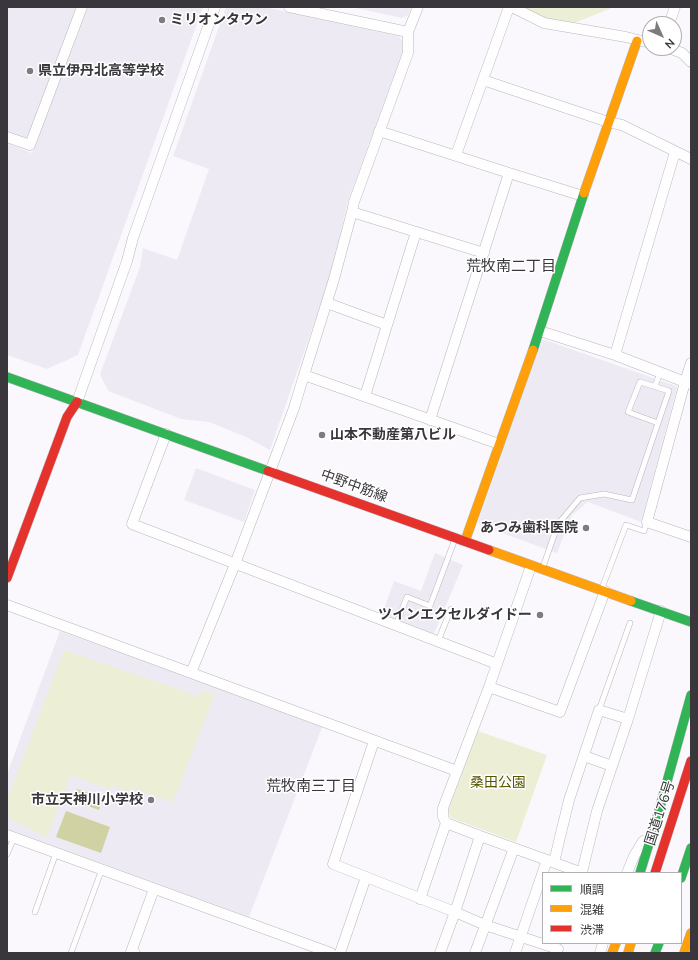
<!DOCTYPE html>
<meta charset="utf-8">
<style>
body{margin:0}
#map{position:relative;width:698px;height:960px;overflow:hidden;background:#faf8fd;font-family:Mulish,"Noto Sans JP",sans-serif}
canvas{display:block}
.frame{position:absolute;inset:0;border:8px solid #39373b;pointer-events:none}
.legend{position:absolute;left:542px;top:872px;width:140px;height:72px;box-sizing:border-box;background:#fff;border:1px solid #b0afb1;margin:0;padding:5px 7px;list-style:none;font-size:12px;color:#39373b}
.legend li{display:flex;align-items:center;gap:8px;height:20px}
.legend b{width:20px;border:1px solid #b0afb1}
.north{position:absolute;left:642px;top:16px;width:40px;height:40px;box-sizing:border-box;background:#fff;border:1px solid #b0afb1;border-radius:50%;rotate:135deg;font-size:11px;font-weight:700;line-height:16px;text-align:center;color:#39373b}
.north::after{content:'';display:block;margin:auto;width:14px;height:18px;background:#7d7b7f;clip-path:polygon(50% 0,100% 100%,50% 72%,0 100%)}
</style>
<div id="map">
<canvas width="698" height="960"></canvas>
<div class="frame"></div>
<ul class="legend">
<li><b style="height:5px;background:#30b455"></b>順調</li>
<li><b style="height:5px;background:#ff9f0a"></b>混雑</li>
<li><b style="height:5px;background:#e5322d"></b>渋滞</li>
</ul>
<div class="north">N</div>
</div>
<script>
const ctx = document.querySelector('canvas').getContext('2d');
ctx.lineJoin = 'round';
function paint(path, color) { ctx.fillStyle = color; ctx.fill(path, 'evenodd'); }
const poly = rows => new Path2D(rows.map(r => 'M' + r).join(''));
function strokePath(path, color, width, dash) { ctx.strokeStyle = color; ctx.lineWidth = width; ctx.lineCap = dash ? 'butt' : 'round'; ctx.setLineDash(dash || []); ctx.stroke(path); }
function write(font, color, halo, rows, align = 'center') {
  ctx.font = font + ' Mulish,"Noto Sans JP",sans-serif'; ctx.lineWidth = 3; ctx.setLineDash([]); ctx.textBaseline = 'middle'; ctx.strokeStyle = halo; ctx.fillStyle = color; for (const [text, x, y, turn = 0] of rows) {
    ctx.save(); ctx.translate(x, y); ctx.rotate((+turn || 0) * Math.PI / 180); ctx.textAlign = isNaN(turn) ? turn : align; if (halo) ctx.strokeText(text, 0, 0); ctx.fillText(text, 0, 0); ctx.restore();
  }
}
paint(poly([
 [7,7,78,7,28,138,21,140,7,134],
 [88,7,203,7,78,355,47,369,7,355,7,143,32,153],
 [226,7,264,7,398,36,402,40,403,52,348,201,330,277,270,450,246,437,209,422,181,419,108,391,100,374,140,267,143,248,177,260,209,169,173,156],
 [351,7,411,7,408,15,402,18],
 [542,340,545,340,676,386,677,388,641,522,588,502,572,515,557,553,480,525,478,521],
 [196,468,255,490,244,522,184,500],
 [435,553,463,565,434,634,382,614,394,581,421,591],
 [60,631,323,725,249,917,7,829,7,774]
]), '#eeeaf4');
paint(poly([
 [521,7,614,7,572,24,548,21],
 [64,650,198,696,202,690,215,694,173,802,132,788,129,793,113,785,111,790,71,775,47,837,9,819,8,797],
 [478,731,547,755,516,842,451,818,448,811]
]), '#edeed6');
paint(poly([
 [77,789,103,798,99,810,73,801],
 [66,811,110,827,101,853,56,837]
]), '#d1d2a3');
const lane = poly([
 [655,386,660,373],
 [543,567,558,524,580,498,604,494,632,500,658,423,669,391,640,382,628,412,658,423],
 [602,588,626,525,644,531,647,522],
 [396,625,407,597,430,606,455,539],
 [438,641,451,609],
 [599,710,630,623],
 [7,854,14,838],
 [35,912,56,853],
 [71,953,102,869]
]);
const street = poly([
 [289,7,408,32],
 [418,7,408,32,408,53,354,202,352,212,484,253],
 [512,7,544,23,626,37,650,43],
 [669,24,675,7],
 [669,48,682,53,691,62],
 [483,80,608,122,622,125,691,159],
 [379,131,509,173],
 [7,137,30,145,82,7],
 [456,155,509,7],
 [327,303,387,325],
 [540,331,615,355,685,382,691,363],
 [615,355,675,152],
 [304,375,334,279,352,212],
 [691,384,685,382,647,522,691,537],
 [365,396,416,232],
 [77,402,127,261,133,238,215,7],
 [430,420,509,173,583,196],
 [166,434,132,524,497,664],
 [531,566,489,687,443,808,443,817,446,823,480,836,547,860],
 [7,605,457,771],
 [191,673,235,564,294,408,304,375,499,444],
 [489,687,560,712,605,591],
 [374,741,333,864,455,912,440,953],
 [584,756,612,766],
 [7,835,331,953],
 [480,836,455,912,485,925,558,949],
 [554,862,569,800,599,710,628,719],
 [582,872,597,811,628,719,661,611],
 [627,873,634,856,643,841],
 [420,899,446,823],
 [135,953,131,952,154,889],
 [340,953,366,877],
 [475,953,514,848],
 [515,953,547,860,582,873],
 [600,953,603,943]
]);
const fast = poly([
 [533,350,584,193],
 [7,377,268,471],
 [631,601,691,622],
 [640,873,658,814,691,695],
 [681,878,691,848],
 [655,953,659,943]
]);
const slow = poly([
 [584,193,637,41],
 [465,541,533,350],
 [489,550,631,601],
 [612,953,616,943],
 [628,953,631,943],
 [684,953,691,933]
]);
const jam = poly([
 [268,471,489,550],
 [7,578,67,417,77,402],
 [655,873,691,761]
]);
strokePath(lane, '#b9b7bb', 6);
strokePath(street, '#b9b7bb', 11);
strokePath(fast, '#b9b7bb', 10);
strokePath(slow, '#b9b7bb', 10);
strokePath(jam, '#b9b7bb', 10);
strokePath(lane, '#fefeff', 5);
strokePath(street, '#fefeff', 10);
strokePath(fast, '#30b455', 9);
strokePath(slow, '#ff9f0a', 9);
strokePath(jam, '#e5322d', 9);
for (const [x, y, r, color] of [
 [162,20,4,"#7d7b7f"],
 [30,71,4,"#7d7b7f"],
 [322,435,4,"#7d7b7f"],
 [586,528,4,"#7d7b7f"],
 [540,615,4,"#7d7b7f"],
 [151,800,4,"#7d7b7f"]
]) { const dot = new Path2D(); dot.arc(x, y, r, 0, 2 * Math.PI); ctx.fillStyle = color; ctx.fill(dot); strokePath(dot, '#fff', 1.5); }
write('bold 14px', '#39373b', '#fff', [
 ["ミリオンタウン",170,20],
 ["県立伊丹北高等学校",38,71],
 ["山本不動産第八ビル",330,435],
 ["あつみ歯科医院",578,528,"right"],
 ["ツインエクセルダイドー",532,615,"right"],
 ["市立天神川小学校",143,800,"right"]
], 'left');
write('14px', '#39373b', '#fff', [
 ["中野中筋線",354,486,20],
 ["国道176号",660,813,-72]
]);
write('14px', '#565600', '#fff', [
 ["桑田公園",498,783]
]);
write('15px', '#39373b', '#fff', [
 ["荒牧南二丁目",511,266],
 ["荒牧南三丁目",311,786]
]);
</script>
